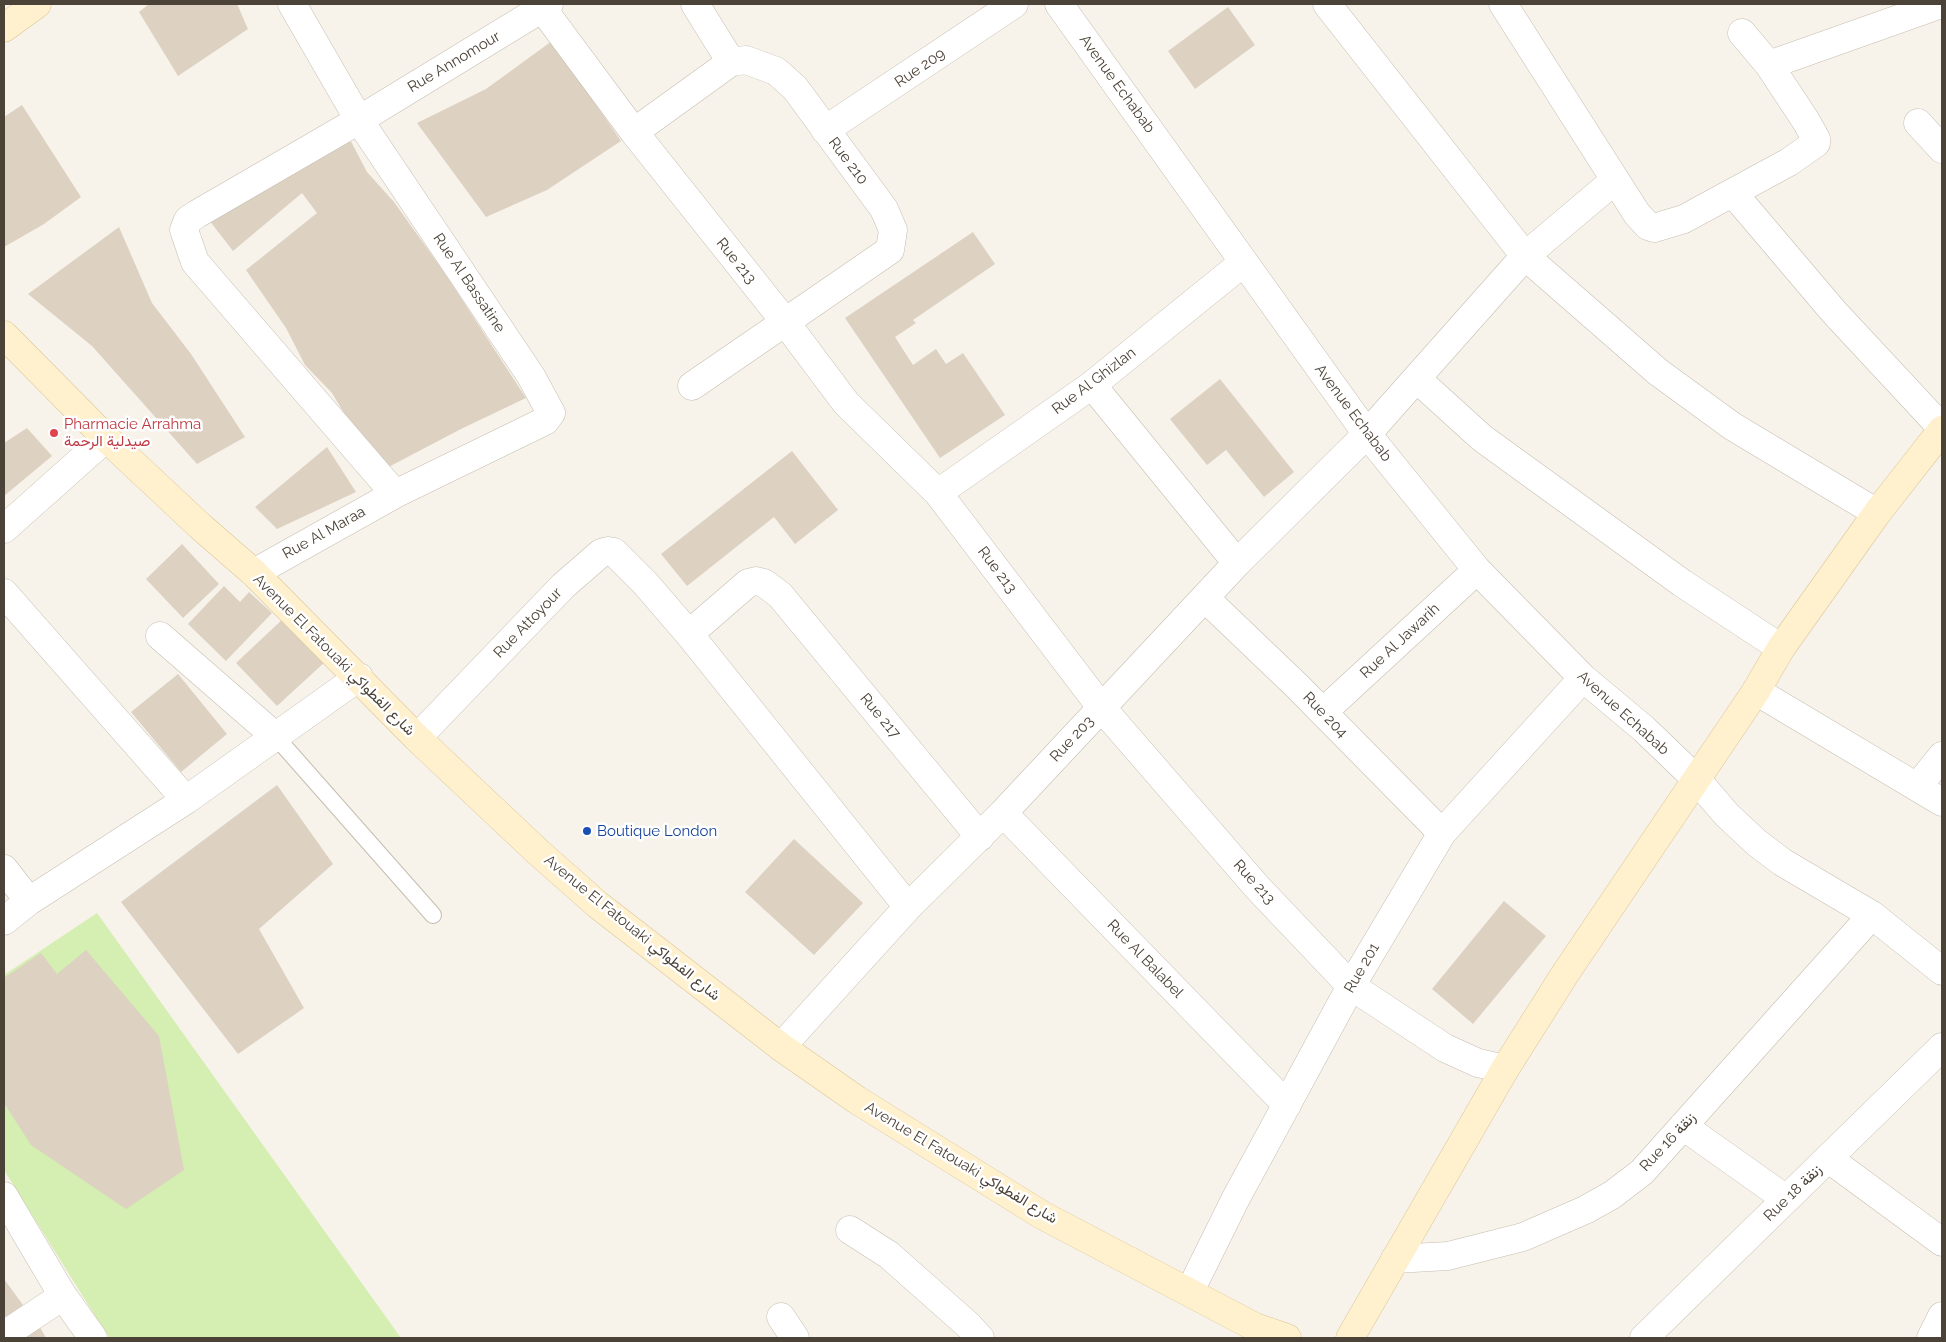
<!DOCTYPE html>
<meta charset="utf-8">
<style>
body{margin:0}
#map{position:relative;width:1946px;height:1342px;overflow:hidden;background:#f7f3eb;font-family:Raleway,sans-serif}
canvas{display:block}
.frame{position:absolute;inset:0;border:5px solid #4c4338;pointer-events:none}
</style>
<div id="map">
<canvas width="1946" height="1342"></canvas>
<div class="frame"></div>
</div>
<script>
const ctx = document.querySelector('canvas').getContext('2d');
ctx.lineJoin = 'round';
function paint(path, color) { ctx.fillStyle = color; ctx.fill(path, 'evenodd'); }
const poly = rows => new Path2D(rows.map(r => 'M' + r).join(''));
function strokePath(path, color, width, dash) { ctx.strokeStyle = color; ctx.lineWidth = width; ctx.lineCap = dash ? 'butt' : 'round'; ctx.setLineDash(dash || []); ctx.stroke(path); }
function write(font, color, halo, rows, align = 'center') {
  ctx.font = font + ' Raleway,Vazirmatn,sans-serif'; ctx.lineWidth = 5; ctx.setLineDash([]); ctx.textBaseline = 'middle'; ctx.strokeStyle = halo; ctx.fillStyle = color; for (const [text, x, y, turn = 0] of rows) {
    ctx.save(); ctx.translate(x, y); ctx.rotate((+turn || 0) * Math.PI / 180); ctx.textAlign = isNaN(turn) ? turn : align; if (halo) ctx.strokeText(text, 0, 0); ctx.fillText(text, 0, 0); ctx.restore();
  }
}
paint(poly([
 [97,913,401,1338,109,1338,4,1170,4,975]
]), '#d5eeb1');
paint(poly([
 [149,4,237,4,248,29,178,76,139,12],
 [1228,7,1255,45,1195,89,1168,51],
 [552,41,621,141,547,190,486,217,417,123,486,89],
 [22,105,81,197,44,224,4,247,4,117],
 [346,132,367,172,394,202,444,272,526,398,461,429,379,472,332,393,305,365,286,328,246,270,317,213,302,193,233,251,202,211],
 [119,227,152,303,191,354,245,437,197,464,92,346,28,294],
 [973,232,995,264,913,320,916,323,895,337,913,365,936,349,946,364,963,353,1005,415,940,458,845,318],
 [1220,379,1294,472,1264,497,1226,450,1207,465,1170,419],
 [27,428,52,456,4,496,4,443],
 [327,447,356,492,277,529,255,507],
 [792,451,838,510,795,544,774,517,687,586,661,554],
 [182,544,219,584,183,618,146,579],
 [224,586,240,602,249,592,272,613,226,661,188,624],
 [285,617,326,661,277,706,236,663],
 [178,674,227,734,181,772,131,712],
 [277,785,333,864,259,929,304,1008,238,1054,121,902],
 [794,839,863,903,814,955,745,892],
 [1504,901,1546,936,1473,1024,1432,989],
 [86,950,159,1036,184,1170,126,1209,31,1145,4,1103,4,978,41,953,57,974],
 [4,1279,23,1305,4,1319],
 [40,1327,46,1338,24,1338]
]), '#ddd1c2');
const lane = poly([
 [276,737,433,915]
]);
const street = poly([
 [1059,4,1367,434,1477,570,1583,678,1644,729,1696,779,1727,815,1757,843,1782,862,1872,915,1942,971],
 [1327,4,1525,256,1658,372,1732,426,1877,513],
 [1503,4,1637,214,1648,226,1654,228,1684,219,1789,162,1816,143,1816,139,1806,121,1769,65,1742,33],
 [542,8,634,132,786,323,846,403,938,493,1101,707,1257,887,1351,986,1445,1048,1478,1063,1505,1069],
 [1769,65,1941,4],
 [1918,123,1942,149],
 [825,130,1014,4],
 [634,132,731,62],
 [1733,193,1834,312,1942,428],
 [1417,379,1482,438,1682,583,1781,648],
 [1092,385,1237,563],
 [692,386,890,250,893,230,884,209,795,88,776,71,746,60,731,62,695,4],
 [938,493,1092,385,1244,262],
 [395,494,195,262,184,230,188,220,197,214,359,120,549,4],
 [4,529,106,438],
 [254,573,395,494,545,421,551,413,531,376,359,120,292,4],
 [4,593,186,800],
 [1206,599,1297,686,1442,833],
 [689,634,748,583,756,581,764,583,780,595,980,837],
 [160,636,276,737],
 [1756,691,1942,802],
 [1323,712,1477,570],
 [417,738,563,586,601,553,608,551,614,552,645,583,689,634,908,907],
 [1918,786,1942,756],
 [1003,813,1287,1105],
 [4,869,29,901],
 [4,921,29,901,186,800,359,677],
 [781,1047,908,907,1003,813,1237,563,1367,434,1525,256,1615,180],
 [1683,1126,1786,1199],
 [1829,1159,1942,1242],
 [4,1196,63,1296,93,1338],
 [850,1230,889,1255,968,1325,980,1338],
 [1395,1259,1448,1256,1523,1237,1585,1210,1612,1195,1642,1172,1872,915],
 [1190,1291,1236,1198,1351,986,1442,833,1583,678],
 [781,1317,795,1338],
 [4,1335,63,1296],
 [1644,1338,1942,1047],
 [1931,1338,1942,1316]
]);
const secondary = poly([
 [4,28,37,4],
 [4,335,106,438,200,526,254,573,417,738,538,852,598,905,781,1047,857,1100,1042,1215,1255,1327,1287,1338],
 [1350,1338,1505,1069,1565,974,1756,691,1781,648,1877,513,1942,430]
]);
strokePath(lane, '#c6bdaf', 18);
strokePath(street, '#c6bdaf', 29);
strokePath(secondary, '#dac697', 29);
strokePath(lane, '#fff', 16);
strokePath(street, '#fff', 28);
strokePath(secondary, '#fff1cd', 28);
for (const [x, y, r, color] of [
 [54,433,5,"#e0444e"],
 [587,831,5,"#1a4fb4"]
]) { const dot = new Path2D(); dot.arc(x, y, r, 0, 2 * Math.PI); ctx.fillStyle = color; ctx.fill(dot); strokePath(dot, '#fff', 2); }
write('15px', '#4c4338', '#fff', [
 ["Rue Annomour",454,62,-31],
 ["Rue 209",920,68,-34],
 ["Avenue Echabab",1117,84,54],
 ["Rue 210",848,161,53],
 ["Rue 213",736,261,51],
 ["Rue Al Bassatine",469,283,56],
 ["Rue Al Ghizlan",1094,381,-37],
 ["Avenue Echabab",1353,413,53],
 ["Rue Al Maraa",324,533,-29],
 ["Rue 213",997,570,53],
 ["Rue Attoyour",528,623,-46],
 ["Rue Al Jawarih",1400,641,-43],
 ["Avenue El Fatouaki شارع الفطواكي",334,655,45],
 ["Avenue Echabab",1623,713,42],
 ["Rue 204",1325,715,46],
 ["Rue 217",880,716,50],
 ["Rue 203",1072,739,-47],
 ["Rue 213",1254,882,48],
 ["Avenue El Fatouaki شارع الفطواكي",632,928,39],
 ["Rue Al Balabel",1145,959,46],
 ["Rue 201",1362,968,-60],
 ["Rue 16 زنقة",1668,1142,-47],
 ["Avenue El Fatouaki شارع الفطواكي",961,1163,31],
 ["Rue 18 زنقة",1793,1193,-44]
]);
write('15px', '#be3a42', '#fff', [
 ["Pharmacie Arrahma",64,424],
 ["صيدلية الرحمة",64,441]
], 'left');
write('15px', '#164399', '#fff', [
 ["Boutique London",597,831]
], 'left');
</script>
